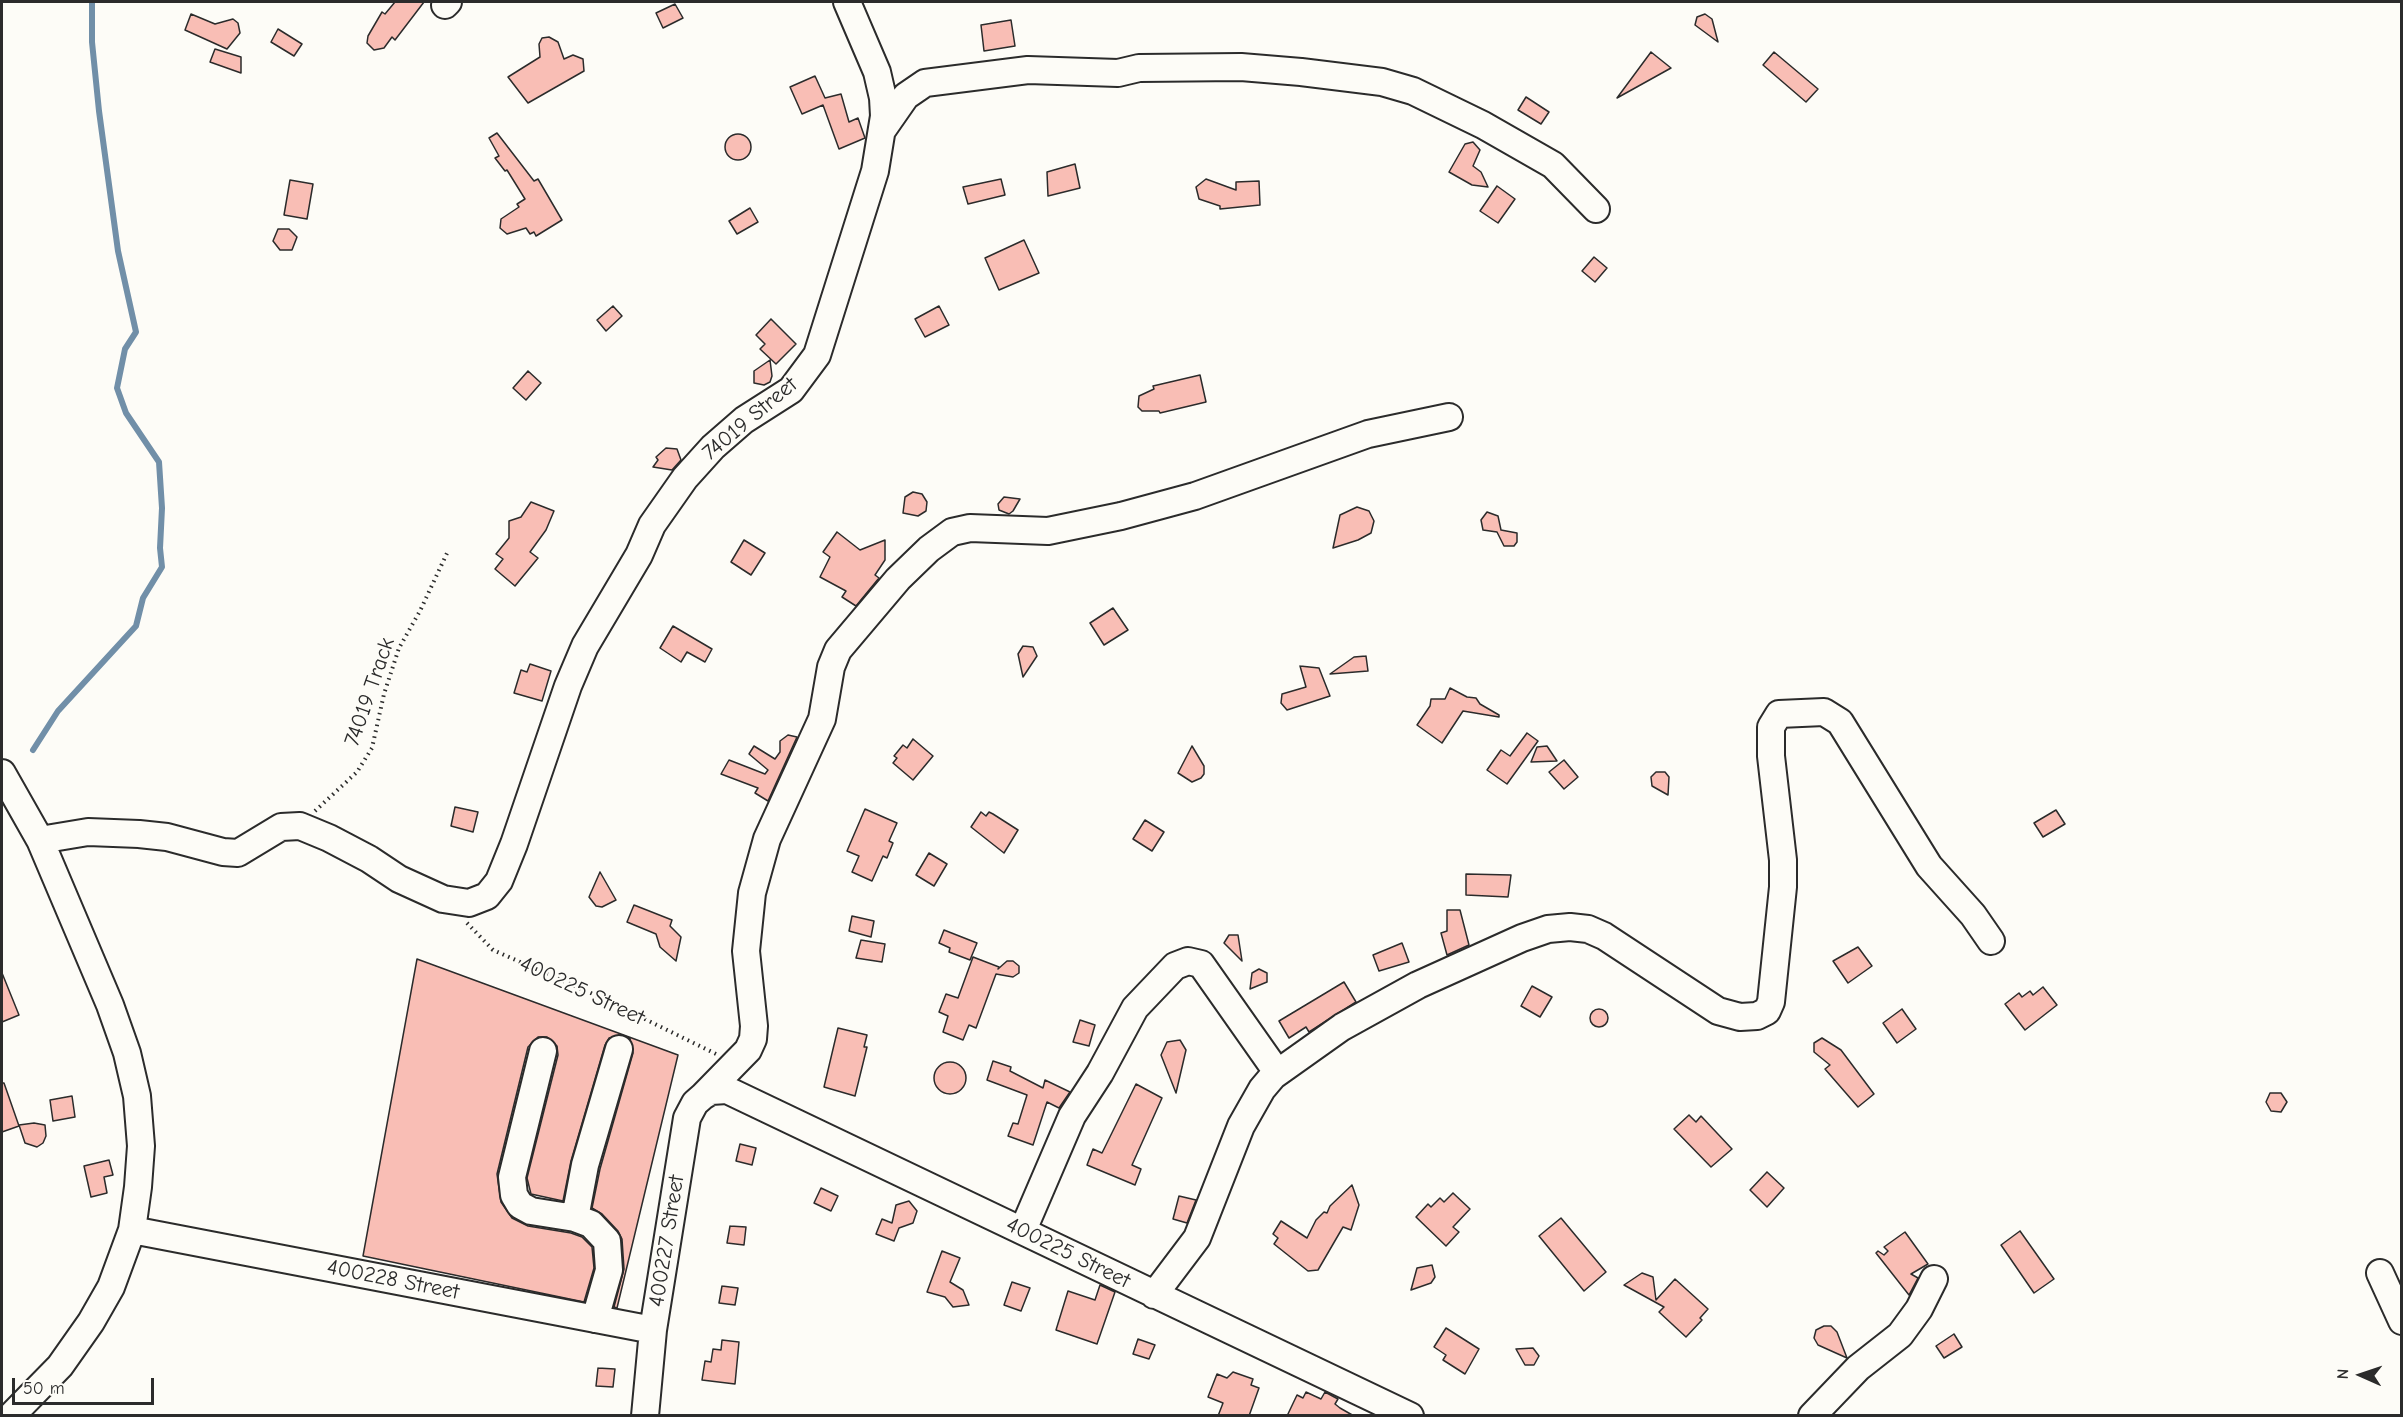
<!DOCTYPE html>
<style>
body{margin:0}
#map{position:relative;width:2403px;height:1417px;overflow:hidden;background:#fdfcf7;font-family:"Comic Neue",sans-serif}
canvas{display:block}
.frame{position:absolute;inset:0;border:3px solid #2b2b2b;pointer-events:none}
.north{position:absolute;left:2331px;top:1345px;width:60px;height:60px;-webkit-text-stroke:4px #fdfcf7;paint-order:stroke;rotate:273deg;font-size:16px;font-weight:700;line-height:24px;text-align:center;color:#2b2b2b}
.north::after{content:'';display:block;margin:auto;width:21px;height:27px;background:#2b2b2b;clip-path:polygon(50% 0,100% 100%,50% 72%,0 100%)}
.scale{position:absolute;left:12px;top:1378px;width:142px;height:27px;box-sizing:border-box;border:3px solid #2b2b2b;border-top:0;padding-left:8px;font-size:18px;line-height:21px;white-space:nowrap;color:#2b2b2b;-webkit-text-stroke:4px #fdfcf7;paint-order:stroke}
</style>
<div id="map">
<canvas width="2403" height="1417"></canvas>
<div class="frame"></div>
<div class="north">N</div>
<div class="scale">50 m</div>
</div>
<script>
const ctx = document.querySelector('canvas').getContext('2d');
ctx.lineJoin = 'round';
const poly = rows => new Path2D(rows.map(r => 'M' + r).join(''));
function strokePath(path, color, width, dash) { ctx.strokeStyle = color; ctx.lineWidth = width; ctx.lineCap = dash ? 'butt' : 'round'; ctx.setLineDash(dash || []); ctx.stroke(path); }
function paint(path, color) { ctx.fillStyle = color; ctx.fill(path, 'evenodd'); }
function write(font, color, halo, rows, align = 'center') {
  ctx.font = font + ' "Comic Neue",sans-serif'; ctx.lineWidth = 4.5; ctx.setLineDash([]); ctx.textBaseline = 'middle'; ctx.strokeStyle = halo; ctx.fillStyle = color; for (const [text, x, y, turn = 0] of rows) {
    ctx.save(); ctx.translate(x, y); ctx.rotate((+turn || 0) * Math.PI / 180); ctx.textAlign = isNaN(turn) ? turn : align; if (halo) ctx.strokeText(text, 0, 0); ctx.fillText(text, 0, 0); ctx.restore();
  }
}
strokePath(poly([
 [33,750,58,711,136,626,143,598,162,567,160,548,162,508,159,462,126,413,117,388,125,349,136,332,118,251,99,111,92,42,92,2]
]), '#718fa8', 6);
const building = poly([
 [395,2,424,2,395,40,392,37,384,48,374,50,367,43,368,36,382,12,385,14,395,2],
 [675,4,683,18,663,28,656,13,675,4],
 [191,14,215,24,233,19,238,23,240,33,227,49,185,30,191,14],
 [1705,14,1712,19,1718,42,1695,25,1697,17,1705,14],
 [1011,20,1015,46,984,51,981,25,1011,20],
 [278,29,302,44,294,56,271,42,278,29],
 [549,37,558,42,564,59,573,55,583,59,584,71,528,103,508,77,540,57,539,44,542,38,549,37],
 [215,49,241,57,241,73,210,62,215,49],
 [1651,52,1671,68,1617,98,1651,52],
 [1774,52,1818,89,1806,102,1763,65,1774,52],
 [815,76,825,98,841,94,849,122,858,118,865,138,839,149,823,105,802,114,790,87,815,76],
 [1526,97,1549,112,1541,124,1518,110,1526,97],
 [497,133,534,181,538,179,562,220,536,236,534,232,530,234,526,228,507,234,500,228,501,219,519,207,517,204,525,199,507,170,505,171,495,158,499,156,489,138,497,133],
 '725 147a13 13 0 1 1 26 0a13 13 0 1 1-26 0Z',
 [1473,142,1480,150,1473,166,1481,172,1488,187,1472,185,1449,172,1465,144,1473,142],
 [1075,164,1080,188,1048,196,1047,172,1075,164],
 [1001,179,1005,195,968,204,963,187,1001,179],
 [1206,179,1236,190,1236,182,1259,181,1260,205,1220,209,1220,206,1199,199,1196,187,1206,179],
 [290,180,313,184,307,219,284,215,290,180],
 [1497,186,1515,199,1498,223,1480,211,1497,186],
 [750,208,758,222,737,234,729,221,750,208],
 [278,229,289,229,297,237,292,250,280,250,273,241,278,229],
 [1024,240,1039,273,999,290,985,258,1024,240],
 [1594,257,1607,268,1595,282,1582,271,1594,257],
 [613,306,622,316,606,331,597,320,613,306],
 [939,306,949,325,925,337,915,319,939,306],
 [771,319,796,344,776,364,760,349,765,344,756,335,771,319],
 [770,360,772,376,770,382,764,385,754,383,754,371,770,360],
 [528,371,541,383,526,400,513,388,528,371],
 [1200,375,1206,402,1160,413,1159,411,1142,411,1138,407,1139,396,1154,389,1153,386,1200,375],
 [666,448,677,449,681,460,672,470,653,467,658,460,656,457,666,448],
 [913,492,922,494,927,502,926,511,918,516,903,513,905,497,913,492],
 [1004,497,1020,499,1013,511,1009,514,999,510,998,504,1004,497],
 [531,502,554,511,546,530,530,552,538,558,515,586,495,569,503,559,496,554,509,538,509,521,521,517,531,502],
 [1357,507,1369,511,1374,521,1371,533,1358,540,1333,548,1340,515,1357,507],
 [1487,512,1498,516,1501,530,1517,533,1517,542,1514,546,1504,546,1497,532,1483,530,1481,520,1487,512],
 [837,532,860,550,885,540,885,560,875,575,879,578,856,606,842,597,846,591,820,577,830,557,823,552,837,532],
 [744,540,765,553,751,575,731,562,744,540],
 [1113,608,1128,630,1104,645,1090,623,1113,608],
 [673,626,712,649,705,662,687,652,681,662,660,648,673,626],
 [1023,646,1033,647,1037,656,1023,677,1018,654,1023,646],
 [1366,656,1368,671,1330,674,1354,657,1366,656],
 [530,664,551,671,542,701,514,693,521,670,527,672,530,664],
 [1300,666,1319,668,1330,696,1287,710,1281,703,1282,694,1306,687,1300,666],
 [1450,688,1467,697,1476,698,1480,704,1499,715,1499,717,1463,711,1442,743,1417,725,1430,706,1431,699,1445,699,1450,688],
 [1527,733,1538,741,1507,784,1487,770,1501,750,1510,756,1527,733],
 [788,735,797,737,768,801,755,793,758,788,721,774,729,760,765,774,768,770,749,754,754,746,775,759,780,752,780,741,788,735],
 [913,739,933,756,913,780,893,763,897,758,894,756,903,745,907,748,913,739],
 [1192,746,1204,766,1204,774,1201,778,1192,782,1178,773,1192,746],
 [1547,746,1557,761,1531,762,1537,747,1547,746],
 [1564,760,1578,777,1564,789,1549,772,1564,760],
 [1656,772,1665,772,1669,777,1668,795,1652,786,1651,777,1656,772],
 [455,807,478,812,473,832,451,826,455,807],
 [865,809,897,823,889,841,893,843,887,858,883,856,872,881,852,872,859,856,847,851,865,809],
 [2056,810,2065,824,2043,837,2034,823,2056,810],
 [981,812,986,816,989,812,993,814,1018,830,1004,853,971,827,981,812],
 [1145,820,1164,832,1152,851,1133,839,1145,820],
 [929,853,947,864,934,886,916,875,929,853],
 [600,872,616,900,602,907,596,906,589,897,600,872],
 [1466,874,1511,875,1508,897,1466,895,1466,874],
 [634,905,672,920,670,926,681,937,676,961,660,947,656,934,627,922,634,905],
 [1447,910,1460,910,1469,945,1447,955,1441,933,1447,931,1447,910],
 [852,916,874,921,871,937,849,931,852,916],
 [944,930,977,943,970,960,949,952,950,948,939,943,944,930],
 [1229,935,1238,935,1242,961,1224,943,1229,935],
 [861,940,885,944,882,962,856,958,861,940],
 [1402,943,1409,962,1379,971,1373,955,1402,943],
 [1858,947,1872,966,1848,983,1833,961,1858,947],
 [973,957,999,967,998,969,1007,961,1013,961,1019,966,1019,973,1013,977,996,974,976,1028,969,1025,963,1040,943,1032,948,1016,939,1012,946,994,958,998,973,957],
 [417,959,678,1055,617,1308,614,1307,624,1269,622,1239,618,1231,602,1214,592,1208,600,1169,633,1053,630,1039,623,1035,609,1038,605,1045,571,1161,563,1201,531,1194,527,1178,558,1055,557,1046,547,1037,538,1037,528,1047,497,1174,501,1202,512,1218,528,1226,571,1233,582,1237,592,1247,594,1268,584,1302,363,1256,417,959],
 [1259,969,1267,973,1267,982,1250,989,1252,973,1259,969],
 [2,973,19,1015,2,1022,2,973],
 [1344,982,1356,1002,1309,1032,1306,1027,1289,1038,1279,1021,1344,982],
 [1532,986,1552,997,1540,1017,1521,1006,1532,986],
 [2043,987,2057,1005,2025,1030,2005,1004,2019,993,2022,997,2030,991,2033,995,2043,987],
 '1590 1018a9 9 0 1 1 18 0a9 9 0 1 1-18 0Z',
 [1902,1009,1916,1029,1897,1043,1883,1023,1902,1009],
 [1080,1020,1095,1025,1089,1046,1073,1042,1080,1020],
 [838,1028,867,1035,864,1047,867,1047,855,1096,824,1087,838,1028],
 [1822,1038,1841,1050,1874,1094,1858,1107,1825,1069,1830,1065,1814,1052,1814,1043,1822,1038],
 [1180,1040,1186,1050,1176,1093,1161,1055,1167,1042,1180,1040],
 [993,1061,1011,1067,1010,1071,1043,1088,1045,1080,1070,1092,1059,1108,1047,1102,1033,1145,1008,1136,1013,1123,1018,1124,1027,1095,987,1080,993,1061],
 '934 1078a16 16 0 1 1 32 0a16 16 0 1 1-32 0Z',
 [2,1083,4,1083,19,1126,2,1132,2,1083],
 [1136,1084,1162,1098,1132,1165,1141,1169,1135,1185,1087,1165,1093,1149,1102,1153,1136,1084],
 [2270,1093,2281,1093,2287,1102,2281,1112,2271,1111,2266,1102,2270,1093],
 [72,1096,75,1117,53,1121,50,1100,72,1096],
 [1689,1115,1696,1122,1701,1116,1732,1149,1711,1167,1674,1129,1689,1115],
 [34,1123,45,1125,46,1136,43,1143,37,1147,25,1143,19,1125,34,1123],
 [740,1144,756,1148,752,1165,736,1161,740,1144],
 [109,1160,113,1175,104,1177,107,1193,91,1197,84,1166,109,1160],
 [1767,1172,1784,1188,1767,1207,1750,1190,1767,1172],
 [1352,1185,1359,1205,1351,1230,1343,1227,1318,1270,1308,1271,1274,1244,1278,1238,1273,1234,1281,1221,1307,1238,1316,1220,1324,1212,1327,1213,1330,1206,1352,1185],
 [821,1188,838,1196,831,1211,814,1203,821,1188],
 [1453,1193,1470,1209,1453,1227,1459,1232,1446,1246,1416,1217,1428,1204,1431,1207,1440,1198,1444,1202,1453,1193],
 [1179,1196,1196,1200,1187,1223,1173,1219,1179,1196],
 [909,1201,917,1211,913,1223,899,1228,894,1241,876,1234,882,1219,892,1223,896,1205,909,1201],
 [1561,1218,1606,1272,1584,1291,1539,1236,1561,1218],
 [730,1226,746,1227,744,1245,727,1243,730,1226],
 [2020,1231,2054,1279,2034,1293,2001,1245,2020,1231],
 [1905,1232,1928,1264,1911,1274,1918,1278,1909,1295,1876,1253,1878,1251,1884,1255,1888,1251,1884,1247,1905,1232],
 [942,1251,960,1258,950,1282,963,1290,969,1305,953,1307,945,1297,927,1292,942,1251],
 [1432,1265,1435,1277,1431,1283,1411,1290,1417,1268,1432,1265],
 [1642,1273,1653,1277,1656,1300,1675,1279,1708,1309,1700,1318,1702,1320,1686,1337,1659,1312,1664,1307,1624,1285,1642,1273],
 [1012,1282,1030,1288,1021,1311,1004,1305,1012,1282],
 [1100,1285,1115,1292,1097,1344,1056,1330,1068,1291,1095,1300,1100,1285],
 [722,1286,738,1288,735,1305,719,1303,722,1286],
 [1824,1326,1831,1326,1837,1332,1847,1358,1818,1345,1814,1338,1816,1330,1824,1326],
 [1446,1328,1479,1349,1465,1374,1443,1360,1446,1355,1434,1347,1446,1328],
 [1954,1334,1962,1347,1944,1358,1936,1346,1954,1334],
 [1138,1339,1155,1345,1149,1359,1133,1354,1138,1339],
 [722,1340,739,1342,735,1384,702,1380,705,1361,711,1362,713,1349,721,1350,722,1340],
 [1533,1348,1539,1356,1534,1365,1525,1365,1516,1349,1533,1348],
 [598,1368,615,1369,613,1387,596,1386,598,1368],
 [1233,1372,1253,1379,1251,1385,1259,1388,1249,1416,1218,1416,1223,1403,1208,1397,1217,1374,1227,1378,1233,1372],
 [1306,1392,1321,1399,1325,1392,1338,1399,1335,1404,1340,1408,1354,1416,1287,1416,1297,1395,1303,1398,1306,1392]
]);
paint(building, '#f9beb5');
strokePath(building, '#2b2b2b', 1.5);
const minor = poly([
 [445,5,448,2],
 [883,129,906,96,925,83,1028,70,1118,73,1139,68,1241,67,1301,72,1382,82,1413,91,1483,125,1553,165,1596,209],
 [2,773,40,840,110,1005,127,1053,137,1096,141,1146,138,1187,132,1230,111,1287,91,1322,60,1366,11,1416],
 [40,840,88,832,139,834,167,837,223,852,238,853,281,827,300,826,329,838,369,859,399,879,443,899,469,903,487,896,499,881,514,844,568,686,585,646,639,555,652,525,685,478,713,447,744,420,791,390,817,355,875,171,884,116,883,98,877,72,847,2],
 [543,1051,512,1177,514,1195,520,1205,531,1211,575,1218],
 [703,1096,748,1050,753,1039,754,1026,746,951,752,893,767,839,822,719,831,667,838,650,898,579,929,549,952,532,970,528,1048,531,1121,516,1195,496,1368,434,1449,417],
 [132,1230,653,1330],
 [1023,1230,1072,1116,1100,1073,1135,1008,1175,966,1188,961,1201,964,1277,1072],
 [2380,1273,2402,1321],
 [1154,1295,1197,1238,1241,1126,1262,1089,1273,1076,1342,1027,1418,985,1522,938,1548,929,1570,927,1588,929,1604,936,1718,1011,1740,1017,1757,1016,1767,1011,1771,1002,1783,887,1783,860,1771,756,1771,727,1779,714,1824,712,1840,722,1929,866,1973,915,1991,941],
 [595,1319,609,1270,607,1241,591,1224,575,1218,585,1165,619,1049],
 [645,1416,653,1330,687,1118,695,1103,703,1096,711,1091,727,1090,1410,1416],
 [1812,1416,1858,1368,1900,1335,1919,1309,1934,1279]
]);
strokePath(minor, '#2b2b2b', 30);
strokePath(poly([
 [315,811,357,772,372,748,384,694,399,648,420,611,448,551],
 [467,923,493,950,602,998,716,1054]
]), '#2b2b2b', 4, [1.5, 4.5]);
strokePath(minor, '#fdfcf7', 26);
write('22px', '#2b2b2b', '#fdfcf7', [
 ["74019 Street",750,419,-40],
 ["74019 Track",370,692,-71],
 ["400225 Street",582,991,25],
 ["400227 Street",667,1241,-81],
 ["400225 Street",1068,1253,26],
 ["400228 Street",393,1280,11]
]);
</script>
